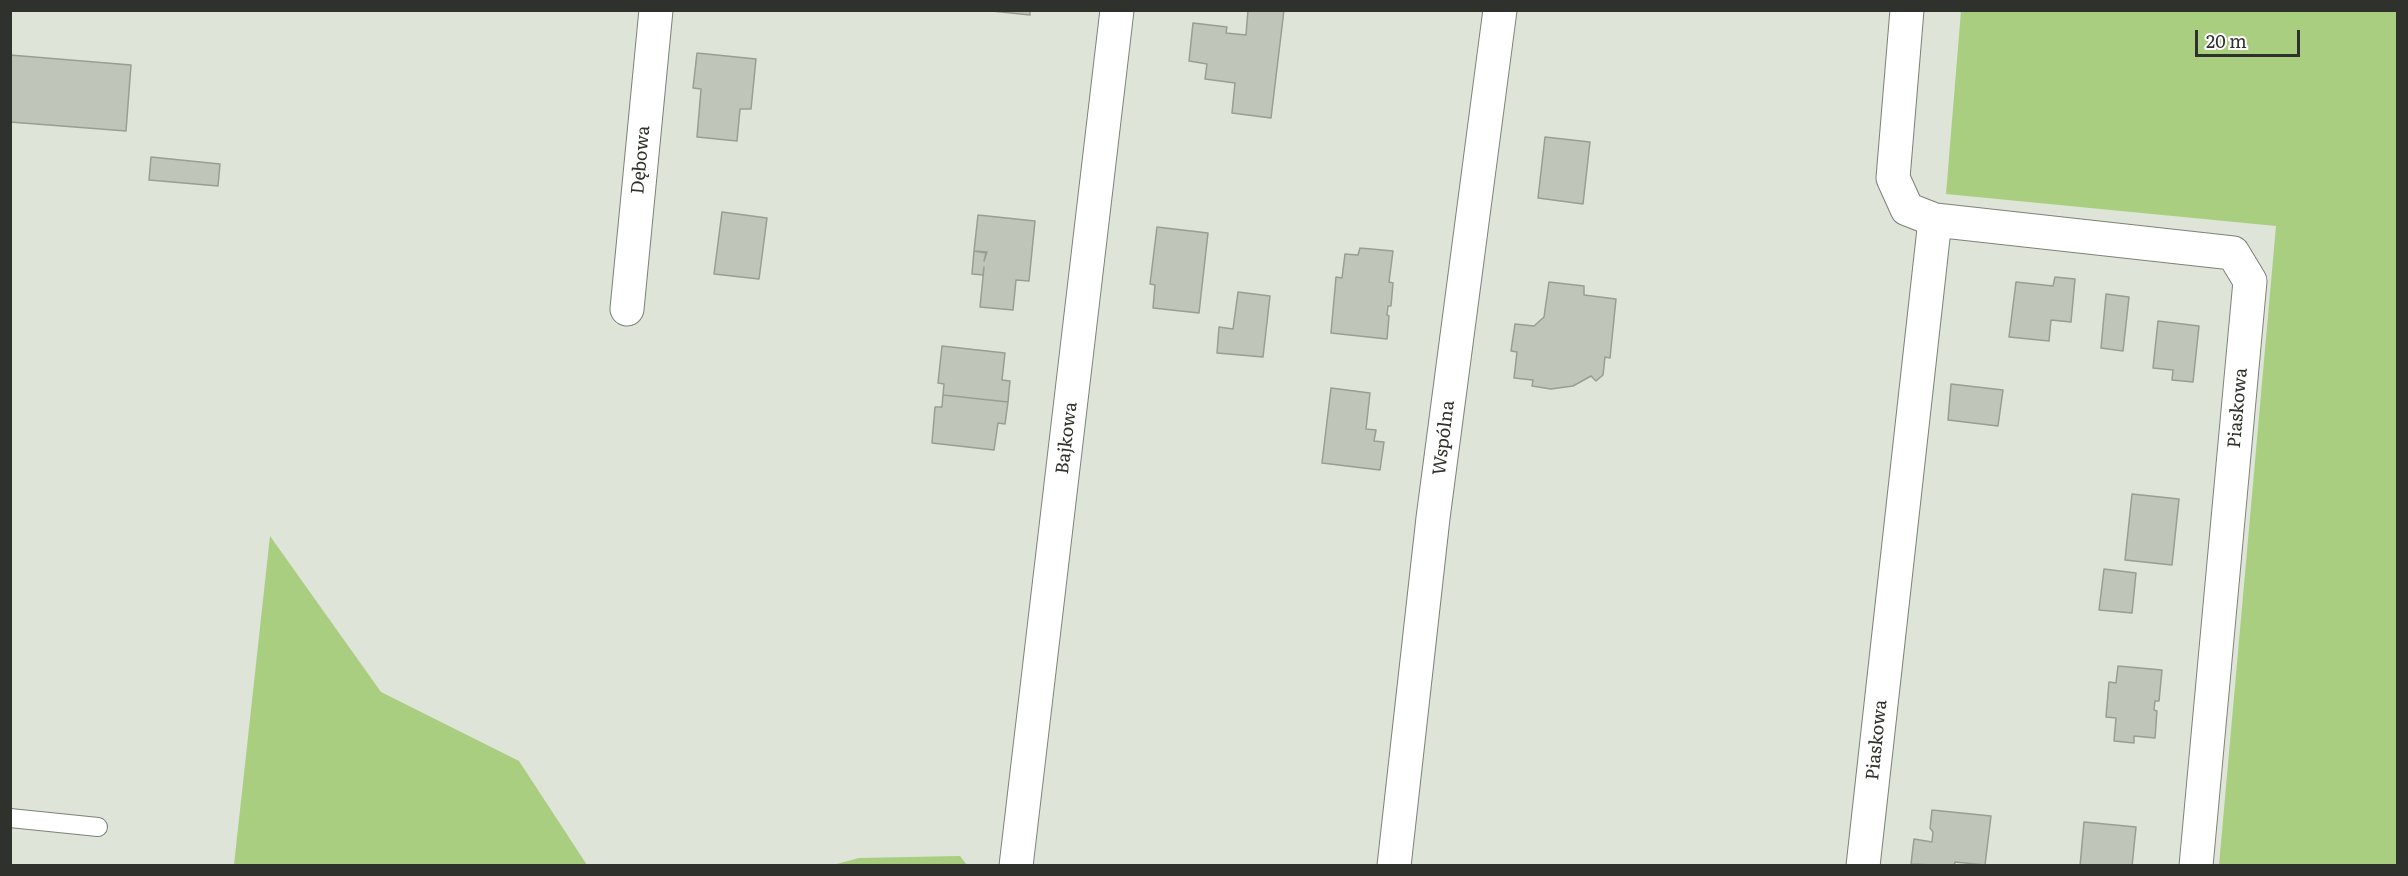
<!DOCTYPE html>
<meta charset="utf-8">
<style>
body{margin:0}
#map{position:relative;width:2408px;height:876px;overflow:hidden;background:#dee4d8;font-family:Literata,serif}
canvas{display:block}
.frame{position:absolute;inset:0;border:12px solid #2f312c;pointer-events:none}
.scale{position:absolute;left:2195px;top:30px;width:105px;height:27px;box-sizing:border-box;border:3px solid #2f312c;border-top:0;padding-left:8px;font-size:18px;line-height:21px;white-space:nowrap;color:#2f312c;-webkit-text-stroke:4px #fff;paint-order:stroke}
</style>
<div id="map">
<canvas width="2408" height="876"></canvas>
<div class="frame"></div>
<div class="scale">20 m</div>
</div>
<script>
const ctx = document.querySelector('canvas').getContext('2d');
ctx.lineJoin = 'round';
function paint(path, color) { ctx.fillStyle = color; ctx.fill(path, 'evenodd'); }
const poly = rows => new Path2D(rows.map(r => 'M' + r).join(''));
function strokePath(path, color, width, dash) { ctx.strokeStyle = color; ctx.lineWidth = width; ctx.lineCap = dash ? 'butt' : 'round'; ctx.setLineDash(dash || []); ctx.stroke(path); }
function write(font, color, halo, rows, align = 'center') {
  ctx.font = font + ' Literata,serif'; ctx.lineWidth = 6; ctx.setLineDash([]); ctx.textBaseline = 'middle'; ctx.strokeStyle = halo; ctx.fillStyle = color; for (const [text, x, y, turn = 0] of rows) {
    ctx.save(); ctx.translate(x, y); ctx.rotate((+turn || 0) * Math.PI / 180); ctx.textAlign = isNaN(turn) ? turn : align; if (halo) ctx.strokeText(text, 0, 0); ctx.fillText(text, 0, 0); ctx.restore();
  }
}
paint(poly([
 [1961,11,2397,11,2397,865,2219,865,2276,226,1946,194],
 [270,536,381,692,519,761,587,865,234,865],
 [960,856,967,865,833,865,859,858]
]), '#a9ce7f');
const building = poly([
 [982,10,1030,10,1030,15,982,10],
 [1248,10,1284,10,1271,118,1232,113,1235,83,1205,79,1207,64,1189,61,1193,23,1227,27,1226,33,1246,35,1248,10],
 [697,53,756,59,751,109,740,109,737,141,697,137,701,89,693,88,697,53],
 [10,55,131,65,126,131,10,122,10,55],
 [1545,137,1590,142,1583,204,1538,198,1545,137],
 [151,157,220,164,218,186,149,180,151,157],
 [722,212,767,218,759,279,714,274,722,212],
 [978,215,1035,221,1029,281,1016,280,1013,310,980,307,984,267,983,275,972,274,974,251,986,253,984,261,987,252,974,251,978,215],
 [1157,227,1208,233,1199,313,1153,308,1155,285,1150,284,1157,227],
 [1360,248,1393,251,1389,282,1393,283,1391,306,1388,306,1387,315,1389,316,1387,339,1331,333,1336,277,1342,278,1345,254,1358,255,1360,248],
 [2055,277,2075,279,2071,322,2051,320,2049,341,2009,337,2016,282,2053,286,2055,277],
 [1549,282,1584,286,1584,295,1616,299,1610,358,1605,357,1603,375,1596,381,1591,376,1573,386,1551,389,1532,386,1533,380,1514,378,1517,352,1511,351,1515,324,1534,326,1544,317,1549,282],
 [1238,292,1270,296,1263,357,1217,353,1219,327,1233,329,1238,292],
 [2106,294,2129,297,2123,351,2101,348,2106,294],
 [2158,321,2199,326,2193,382,2172,380,2173,370,2153,368,2158,321],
 [942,346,1005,353,1002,380,1010,381,1008,402,943,395,944,384,938,383,942,346],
 [1951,384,2003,390,1998,426,1948,420,1951,384],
 [1331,388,1370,393,1366,429,1376,430,1374,441,1384,442,1380,470,1322,463,1331,388],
 [943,395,1008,402,1005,424,998,423,994,450,932,443,935,407,942,407,943,395],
 [2132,494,2179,499,2172,565,2125,560,2132,494],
 [2104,569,2136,573,2132,613,2099,610,2104,569],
 [2118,666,2162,670,2159,701,2155,701,2154,710,2157,711,2155,738,2134,736,2134,743,2114,741,2116,718,2106,717,2109,682,2116,683,2118,666],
 [1932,810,1991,816,1985,865,1955,862,1954,866,1911,864,1914,839,1932,842,1933,832,1930,828,1932,810],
 [2084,822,2136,827,2132,866,2080,866,2084,822]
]);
paint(building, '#bfc5b9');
strokePath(building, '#989e92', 1.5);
const lane = poly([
 [10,818,98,827]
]);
const street = poly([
 [1907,10,1893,178,1907,209,1935,220,2233,253,2250,281,2196,866],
 [627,309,656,10],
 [1016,866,1117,10],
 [1394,866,1433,518,1500,10],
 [1863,866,1935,220]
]);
strokePath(lane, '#7c8277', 20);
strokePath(street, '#7c8277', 35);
strokePath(lane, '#fff', 18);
strokePath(street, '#fff', 33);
write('18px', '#2f312c', '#fff', [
 ["Dębowa",641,160,-85],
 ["Piaskowa",2238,408,-85],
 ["Bajkowa",1067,438,-83],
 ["Wspólna",1444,438,-83],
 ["Piaskowa",1877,740,-84]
]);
</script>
